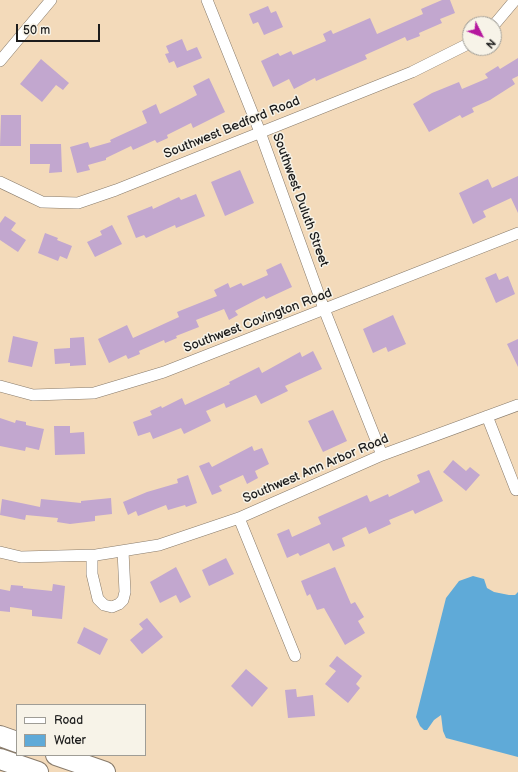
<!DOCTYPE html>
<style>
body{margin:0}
#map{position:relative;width:518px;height:772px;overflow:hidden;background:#f3daba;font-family:"Balsamiq Sans",sans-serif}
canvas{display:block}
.legend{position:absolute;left:16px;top:704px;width:130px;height:52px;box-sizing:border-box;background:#f7f3e8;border:1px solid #9f9d96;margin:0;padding:5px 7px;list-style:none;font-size:12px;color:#1c1c1c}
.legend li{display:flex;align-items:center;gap:8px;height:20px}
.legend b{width:20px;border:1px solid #9f9d96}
.north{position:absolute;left:462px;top:16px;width:40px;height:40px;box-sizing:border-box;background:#f7f3e8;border:1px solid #9f9d96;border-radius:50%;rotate:132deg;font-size:11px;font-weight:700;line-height:16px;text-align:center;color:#1c1c1c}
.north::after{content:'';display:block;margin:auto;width:14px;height:18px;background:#b5179e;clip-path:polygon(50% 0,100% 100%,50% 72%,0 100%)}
.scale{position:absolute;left:16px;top:24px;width:84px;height:18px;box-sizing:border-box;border:2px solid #1c1c1c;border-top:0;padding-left:5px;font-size:12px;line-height:14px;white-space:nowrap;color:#1c1c1c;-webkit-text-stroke:3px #f7f3e8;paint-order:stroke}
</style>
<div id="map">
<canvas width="518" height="772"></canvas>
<ul class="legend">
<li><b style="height:5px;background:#fff"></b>Road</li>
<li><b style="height:11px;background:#5faad8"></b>Water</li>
</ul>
<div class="north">N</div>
<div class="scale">50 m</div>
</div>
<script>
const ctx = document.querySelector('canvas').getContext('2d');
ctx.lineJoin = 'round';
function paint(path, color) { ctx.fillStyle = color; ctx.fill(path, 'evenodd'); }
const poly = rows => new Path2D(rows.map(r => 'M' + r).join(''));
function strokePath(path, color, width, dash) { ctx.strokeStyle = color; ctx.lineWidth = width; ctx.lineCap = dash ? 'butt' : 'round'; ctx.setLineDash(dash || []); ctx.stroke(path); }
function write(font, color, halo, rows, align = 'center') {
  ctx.font = font + ' "Balsamiq Sans",sans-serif'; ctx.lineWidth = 3; ctx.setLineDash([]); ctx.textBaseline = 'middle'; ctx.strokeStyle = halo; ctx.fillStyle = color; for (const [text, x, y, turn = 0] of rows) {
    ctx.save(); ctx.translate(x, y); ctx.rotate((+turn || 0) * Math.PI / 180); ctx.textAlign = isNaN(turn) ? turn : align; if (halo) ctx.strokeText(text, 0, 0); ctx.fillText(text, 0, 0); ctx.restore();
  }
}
paint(poly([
 [473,576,484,579,487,588,494,592,509,595,515,595,518,592,518,757,446,738,443,731,441,715,434,720,427,730,424,730,420,726,416,717,446,598,459,581]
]), '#5faad8');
paint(poly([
 [442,0,450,0,455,13,440,19,442,23,419,33,420,36,407,41,405,37,383,47,365,55,367,59,316,81,315,78,294,89,289,79,273,87,261,61,278,53,280,56,291,51,293,55,326,41,323,34,331,30,333,34,370,18,377,34,423,14,421,9],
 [268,6,271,13,276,11,283,27,264,35,258,22,253,24,249,14],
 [182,39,187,51,197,47,202,58,177,68,174,61,169,63,165,54,169,53,166,46],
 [518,58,518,76,512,79,515,84,490,100,472,108,474,112,462,118,460,115,429,132,413,104,432,93,459,82,462,89,488,78,485,74,498,66,500,69],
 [41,59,69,83,63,90,56,85,42,102,20,84],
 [209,78,225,112,193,128,191,123,167,135,168,138,157,143,155,140,133,150,131,146,106,158,106,160,88,165,90,170,77,173,70,147,88,142,90,148,111,142,110,140,147,123,142,111,156,104,160,114,182,103,197,95,193,86],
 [1,115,21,115,21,146,0,146],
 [30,144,61,144,62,172,49,173,50,164,30,164],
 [240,170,254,203,225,216,211,182],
 [518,176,518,213,511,198,483,211,486,217,473,224,459,193,488,179,492,188],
 [196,194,205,216,176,228,175,225,146,238,144,235,136,238,127,216,152,206,153,209,179,197,181,200],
 [5,216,16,223,11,230,26,240,18,252,0,240,0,223],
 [112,225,122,244,95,257,87,242,102,235,100,231],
 [45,233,58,238,57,240,72,246,67,259,60,256,58,261,38,253],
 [281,263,292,287,266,299,264,296,235,311,238,315,229,320,224,309,196,320,199,327,176,336,177,338,165,343,164,340,139,351,140,354,128,359,126,355,109,363,98,339,127,325,133,338,179,317,177,312,217,296,214,290,228,283,230,288,241,283,243,286,268,275,266,270],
 [496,273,499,280,508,276,515,294,496,303,485,278],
 [393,315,406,344,388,352,386,347,373,353,363,329],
 [13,336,38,342,32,367,8,362],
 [84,337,86,365,70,366,70,363,55,364,54,349,70,348,70,338],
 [518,339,518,367,507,344],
 [313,351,322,369,285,386,288,391,261,404,256,395,226,408,224,403,206,411,211,421,184,434,181,428,153,439,150,432,138,436,133,422,152,415,150,411,161,406,162,408,182,398,185,405,230,384,229,382,259,367,262,373,300,352,302,357],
 [333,410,347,441,323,452,308,421],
 [0,418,15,423,16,420,26,422,26,425,44,429,39,450,26,447,25,451,0,446],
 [54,426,70,426,70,433,84,432,85,454,55,455],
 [252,446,254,451,262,448,269,464,255,471,258,478,247,484,243,475,219,486,222,491,212,495,199,466,209,462,212,467],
 [453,460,466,471,470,467,480,475,466,491,443,472],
 [429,470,443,501,415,514,413,510,389,520,391,524,369,534,366,527,342,538,345,546,333,551,329,543,300,556,298,553,287,558,277,534,289,529,292,537,321,524,318,517,367,495,370,502,388,494,389,497,420,482,417,475],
 [188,475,197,503,186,507,185,505,168,510,166,505,138,516,136,511,128,515,123,502,147,492,178,483,177,479],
 [111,498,112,514,95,516,95,521,70,524,57,522,58,518,26,515,25,520,0,515,2,499,40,507,41,499,81,503,81,501],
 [226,558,234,574,209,586,202,570],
 [176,567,191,597,180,603,176,595,160,603,150,582],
 [335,567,351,604,355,602,364,617,358,621,365,633,345,645,324,608,317,610,310,594,307,596,301,581],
 [53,584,65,586,62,619,32,616,32,610,10,607,10,612,0,611,0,589,10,591,11,585,23,586,23,588,52,591],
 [147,618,163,637,142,654,130,640,143,629,139,624],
 [84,627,108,639,100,655,77,643],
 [337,656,362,676,356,684,360,688,348,703,325,684,336,671,329,666],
 [246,669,268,688,252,707,231,686],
 [296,689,297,697,313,695,315,716,288,718,285,690]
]), '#c2a7cf');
const street = poly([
 [207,0,260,132,324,309,382,455],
 [494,25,515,0],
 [0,61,51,0],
 [0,182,42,202,78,203,116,190,412,72,470,43],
 [0,386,33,395,94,393,164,372,518,233],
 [487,416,516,490],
 [239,518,295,656],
 [0,552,21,557,96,555,159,545,239,518,382,455,518,405],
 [92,556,92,574,98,599,104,605,112,607,119,604,123,600,125,592,123,551]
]);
const highway = poly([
 [0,736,17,742],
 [56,755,105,772],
 [0,759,38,772]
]);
strokePath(street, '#887b6b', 12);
strokePath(highway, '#887b6b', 22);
strokePath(street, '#fff', 11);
strokePath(highway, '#fff', 20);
write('13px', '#1c1c1c', '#f7f3e8', [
 ["Southwest Bedford Road",232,128,-22],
 ["Southwest Duluth Street",300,200,70],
 ["Southwest Covington Road",258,321,-21],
 ["Southwest Ann Arbor Road",316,469,-23]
]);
</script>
